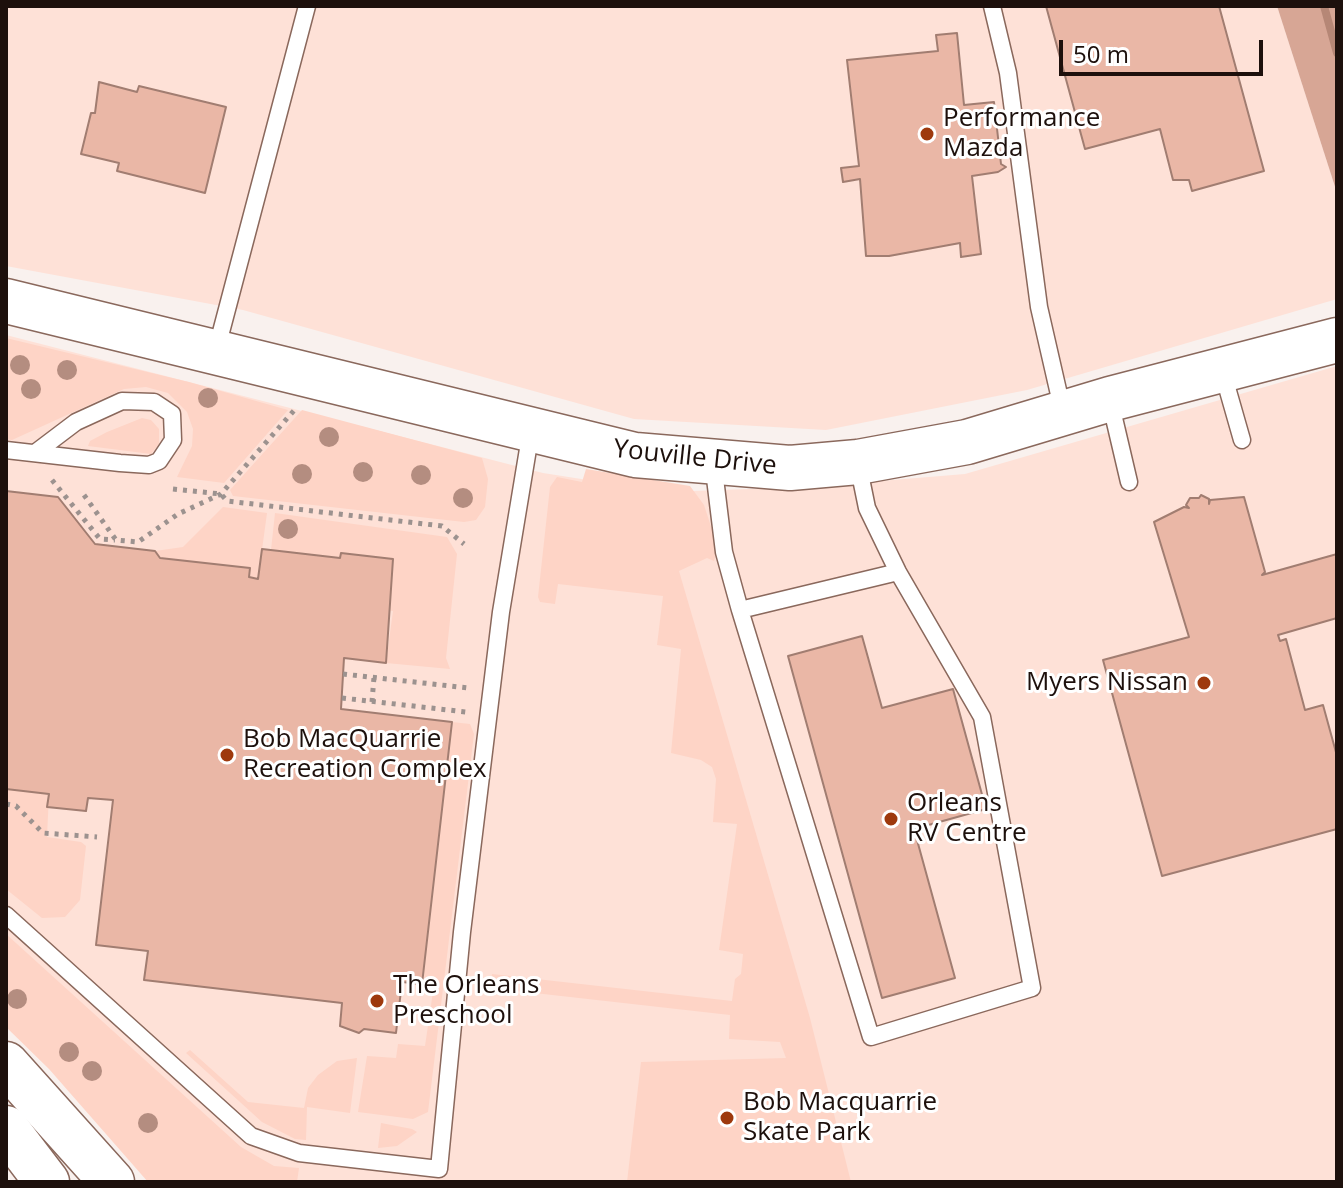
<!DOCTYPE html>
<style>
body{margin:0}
#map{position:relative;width:1343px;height:1188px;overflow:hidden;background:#f9f1ee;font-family:"Open Sans",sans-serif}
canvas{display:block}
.frame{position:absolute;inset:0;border:8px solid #1d100c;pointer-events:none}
.scale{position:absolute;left:1059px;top:40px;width:204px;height:36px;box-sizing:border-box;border:4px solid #1d100c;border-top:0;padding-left:10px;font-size:24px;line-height:28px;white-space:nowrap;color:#1d100c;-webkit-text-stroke:6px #fff;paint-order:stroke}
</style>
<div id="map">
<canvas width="1343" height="1188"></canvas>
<div class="frame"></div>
<div class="scale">50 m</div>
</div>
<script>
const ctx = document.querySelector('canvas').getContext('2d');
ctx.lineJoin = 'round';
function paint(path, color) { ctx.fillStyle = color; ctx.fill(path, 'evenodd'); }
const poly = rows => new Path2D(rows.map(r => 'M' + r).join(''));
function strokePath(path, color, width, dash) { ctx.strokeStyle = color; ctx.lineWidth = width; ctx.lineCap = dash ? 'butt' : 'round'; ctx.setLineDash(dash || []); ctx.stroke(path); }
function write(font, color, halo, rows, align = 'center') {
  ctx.font = font + ' "Open Sans",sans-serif'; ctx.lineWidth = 6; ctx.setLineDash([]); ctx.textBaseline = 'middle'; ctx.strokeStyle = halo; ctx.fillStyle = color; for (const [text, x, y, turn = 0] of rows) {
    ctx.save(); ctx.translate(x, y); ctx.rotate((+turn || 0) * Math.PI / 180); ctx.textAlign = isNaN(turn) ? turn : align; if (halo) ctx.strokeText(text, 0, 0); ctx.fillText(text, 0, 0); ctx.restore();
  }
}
paint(poly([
 [6,6,1277,6,1337,193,1337,299,1027,390,826,430,634,419,243,310,6,266],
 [6,335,543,473,664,492,807,487,965,474,1337,366,1337,1182,187,1182,6,1005]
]), '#fee1d7');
paint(poly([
 [6,338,189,382,288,410,224,483,177,477,192,446,193,429,187,412,168,393,146,387,124,389,12,440,6,439],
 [302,410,482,458,488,479,485,507,476,520,464,522,233,496,230,490],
 [142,418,151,420,159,429,159,444,151,454,88,446,90,441,107,432],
 [586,469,690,486,704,505,718,548,714,561,707,558,679,571,810,1018,851,1182,627,1182,641,1062,786,1058,780,1042,729,1039,730,1015,490,988,492,974,732,1001,735,979,741,974,743,954,719,950,737,824,713,822,716,779,712,767,701,760,671,753,681,649,657,645,663,596,558,584,555,604,540,602,538,597,550,487,557,477,582,482],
 [223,507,267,513,258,579,249,577,250,568,160,558,155,551,183,547],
 [275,513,447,537,457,554,446,658,450,669,386,663,393,611,387,610,341,553,340,558,271,550],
 [452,722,470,724,474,734,428,1112,413,1119,358,1112,367,1056,396,1058,398,1044,425,1046,434,985,422,984],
 [6,789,49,794,47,837,81,842,86,846,80,900,65,917,42,918,6,889],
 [6,934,241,1147,274,1166,299,1168,297,1182,148,1182,49,1069,6,1027],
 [190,1050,248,1102,304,1108,308,1088,318,1075,337,1061,357,1058,350,1113,307,1107,306,1140,295,1139,262,1122,186,1053],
 [381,1123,412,1129,417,1132,397,1146,378,1148]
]), '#fed4c6');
paint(poly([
 [1277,6,1337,6,1337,193]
]), '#d7a695');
strokePath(poly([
 [1324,6,1337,53]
]), '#b68776', 8);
const building = poly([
 [1046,6,1219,6,1264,171,1192,191,1189,180,1173,180,1160,129,1085,149,1046,6],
 [957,33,964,105,994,102,1001,164,1006,167,998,172,972,176,981,254,961,257,960,243,889,256,866,256,860,179,843,182,841,168,859,166,847,60,938,51,936,35,957,33],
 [99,82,137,92,139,86,226,107,205,193,117,171,119,163,81,154,91,113,95,113,99,82],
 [6,491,58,497,95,544,155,551,160,558,250,568,249,577,258,579,262,549,340,558,341,553,393,559,386,663,344,658,341,709,452,722,422,984,402,982,396,1033,364,1029,359,1033,340,1026,342,1003,144,980,148,951,96,945,113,800,88,798,86,811,47,807,49,794,6,789,6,491],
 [1201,495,1209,499,1209,504,1210,500,1244,497,1265,572,1262,575,1337,554,1337,618,1278,635,1280,641,1286,639,1305,710,1323,705,1337,756,1337,829,1162,876,1103,660,1189,637,1154,522,1184,507,1189,508,1186,505,1190,498,1199,498,1201,495],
 [862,636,882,708,953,689,986,809,914,829,955,978,882,998,788,656,862,636]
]);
paint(building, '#eab7a6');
strokePath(building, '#a17d71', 2);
const lane = poly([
 [992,6,1008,73,1039,307,1063,412],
 [216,351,307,6],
 [1222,370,1242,440],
 [1110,401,1129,482],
 [6,450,120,463,149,465,159,461,173,440,172,414,154,402,122,401,76,422,35,453],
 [713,462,724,552,740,610,871,1037,1032,988,982,717,898,572,867,508,858,464],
 [740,610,898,572],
 [6,915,251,1136,299,1153,439,1169,462,932,501,612,531,431]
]);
const secondary = poly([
 [6,301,635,455,790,468,858,462,967,442,1110,399,1337,340],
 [6,1128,47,1182]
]);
const highway = poly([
 [6,1064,112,1182]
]);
strokePath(lane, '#8a685c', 19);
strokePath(secondary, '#8a685c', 47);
strokePath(highway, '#8a685c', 47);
strokePath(poly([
 [52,480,100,539,115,540],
 [173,489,221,494,227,501,442,526,464,544],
 [84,495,116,540,138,542,178,514,221,494,297,407],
 [343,674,468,688],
 [342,698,466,712],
 [372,702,374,677],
 [6,804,16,806,43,833,97,837]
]), '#9c928f', 5, [4, 6]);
strokePath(lane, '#fff', 16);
strokePath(secondary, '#fff', 44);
strokePath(highway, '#fff', 44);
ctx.fillStyle = '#b48d80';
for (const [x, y] of [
 [20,365],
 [67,370],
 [31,389],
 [208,398],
 [329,437],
 [363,472],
 [302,474],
 [421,475],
 [463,498],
 [288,529],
 [17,999],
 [69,1052],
 [92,1071],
 [148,1123]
]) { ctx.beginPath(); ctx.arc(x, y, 10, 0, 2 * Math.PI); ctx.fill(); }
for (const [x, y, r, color] of [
 [927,134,8,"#9e390d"],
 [1204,683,8,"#9e390d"],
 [227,755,8,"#9e390d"],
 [891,819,8,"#9e390d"],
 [377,1001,8,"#9e390d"],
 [727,1118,8,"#9e390d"]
]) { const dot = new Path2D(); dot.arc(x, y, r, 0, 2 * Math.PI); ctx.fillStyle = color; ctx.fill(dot); strokePath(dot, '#fff', 3); }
write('26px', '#1d100c', '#fff', [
 ["Performance",943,119],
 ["Mazda",943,149],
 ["Myers Nissan",1188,683,"right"],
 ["Bob MacQuarrie",243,740],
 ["Recreation Complex",243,770],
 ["Orleans",907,804],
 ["RV Centre",907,834],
 ["The Orleans",393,986],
 ["Preschool",393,1016],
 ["Bob Macquarrie",743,1103],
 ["Skate Park",743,1133]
], 'left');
write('26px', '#1d100c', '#fff', [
 ["Youville Drive",695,458,6]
]);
</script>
